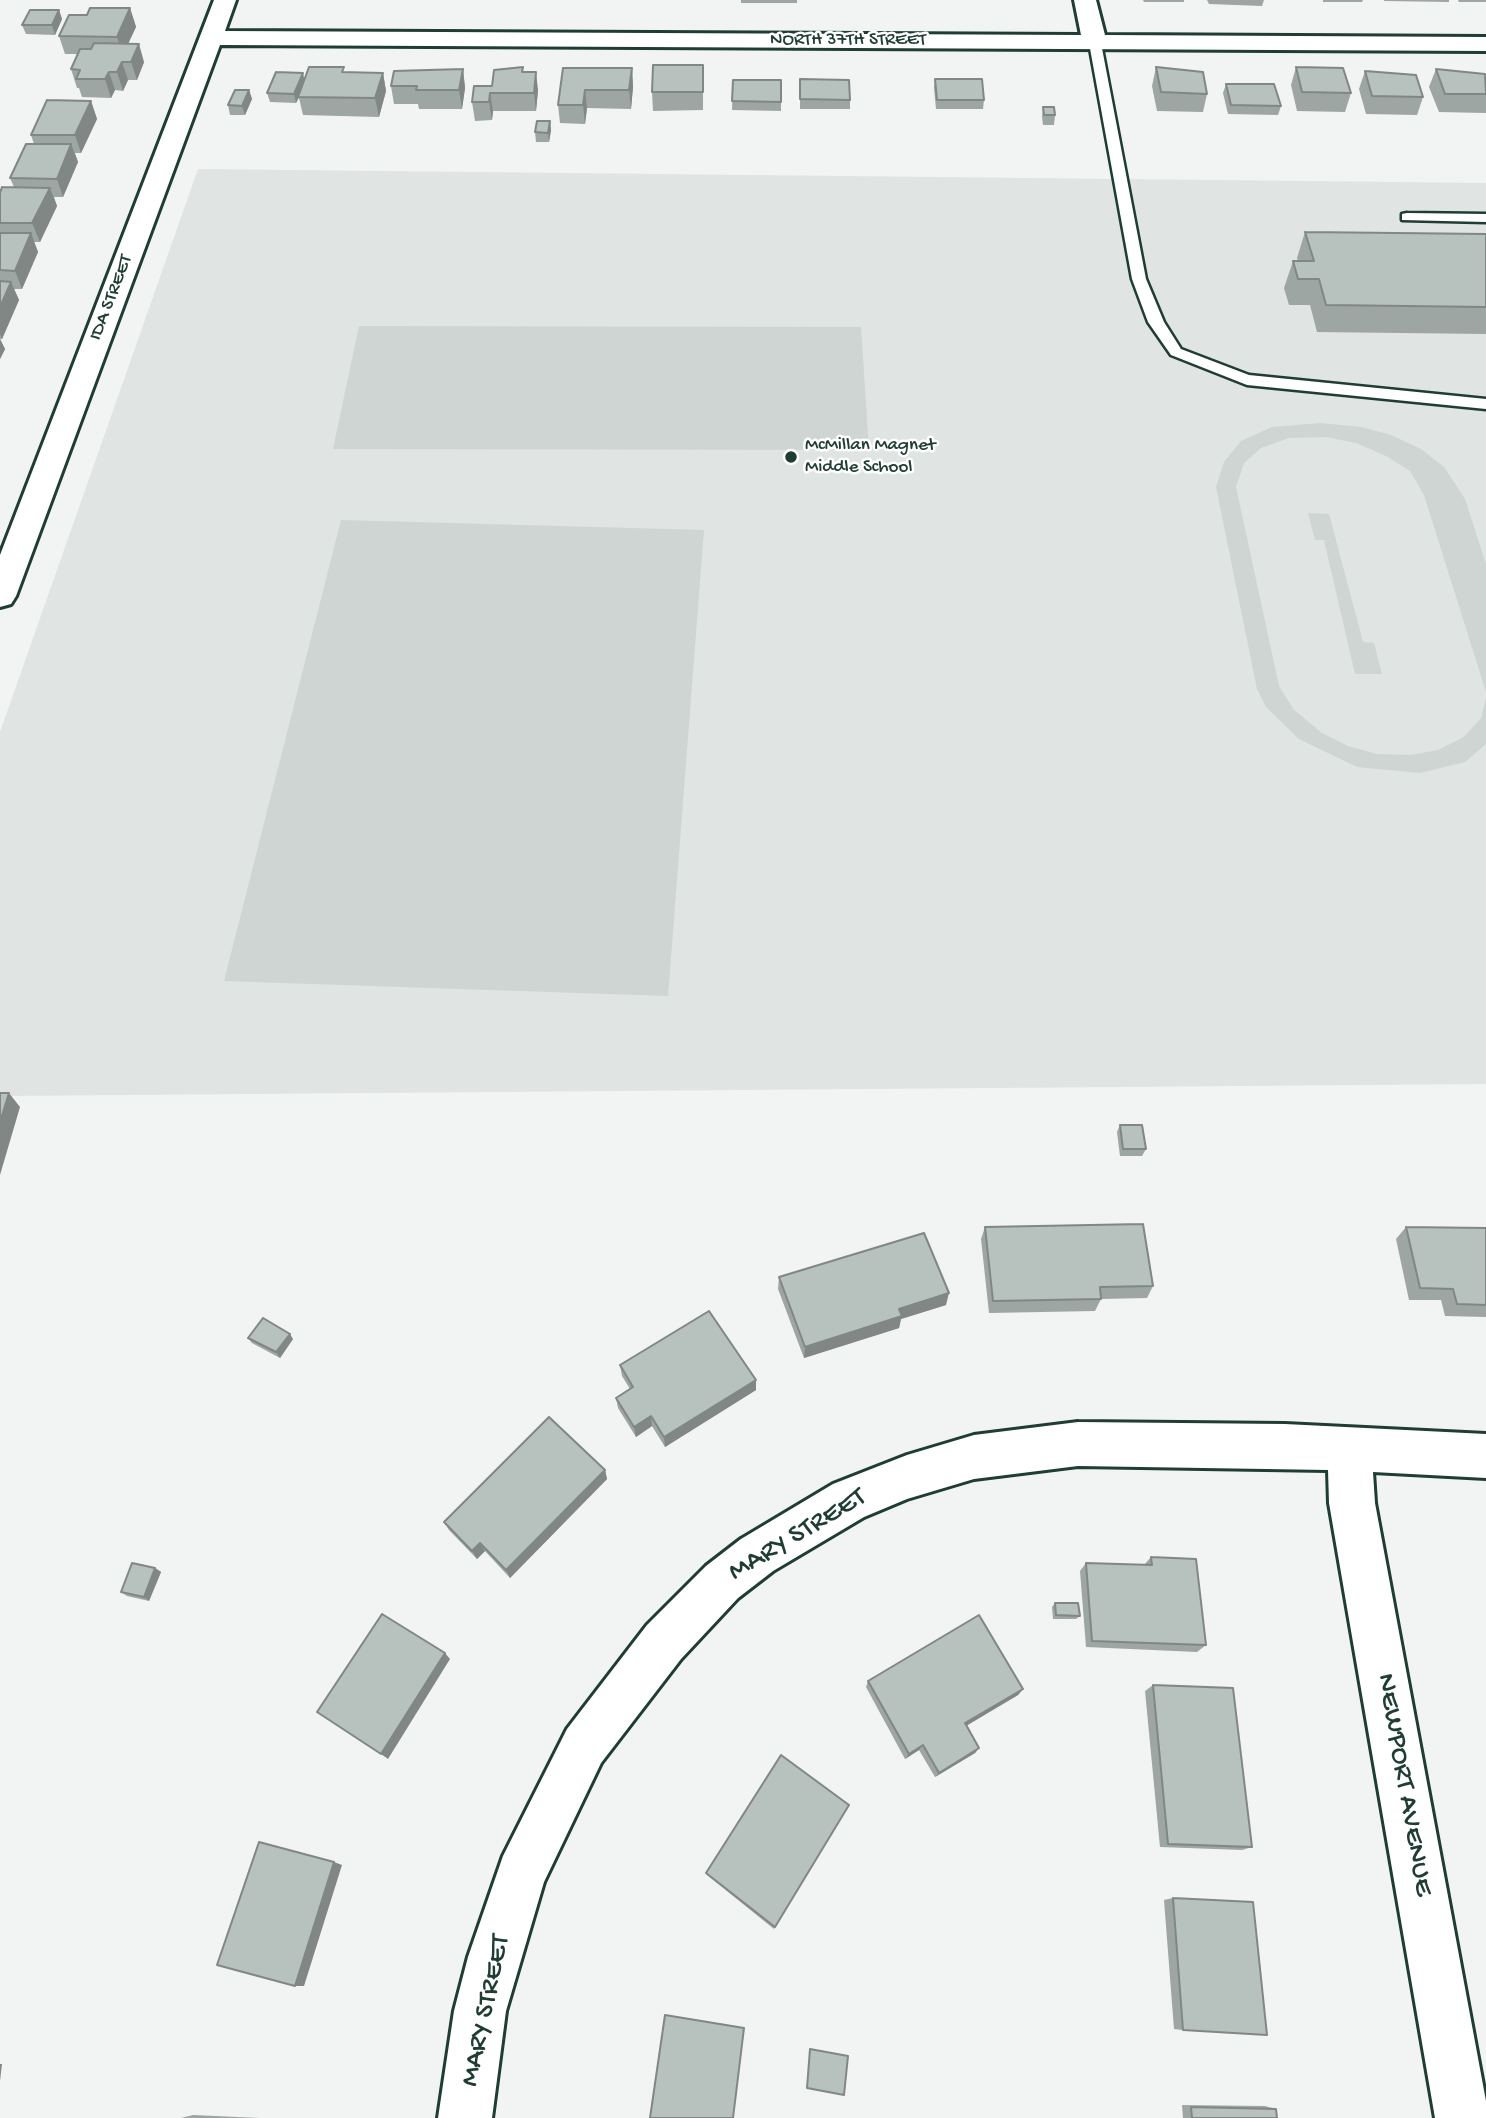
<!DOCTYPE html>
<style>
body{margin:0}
canvas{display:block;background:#f2f3f3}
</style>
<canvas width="1486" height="2118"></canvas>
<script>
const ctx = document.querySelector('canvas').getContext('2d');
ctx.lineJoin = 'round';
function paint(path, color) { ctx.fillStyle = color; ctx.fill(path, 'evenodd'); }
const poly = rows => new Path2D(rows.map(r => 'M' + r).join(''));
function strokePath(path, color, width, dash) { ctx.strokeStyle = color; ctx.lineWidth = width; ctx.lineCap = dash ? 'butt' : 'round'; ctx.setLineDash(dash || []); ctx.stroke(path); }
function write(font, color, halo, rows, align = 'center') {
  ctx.font = font + ' "Gochi Hand",sans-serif'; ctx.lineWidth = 5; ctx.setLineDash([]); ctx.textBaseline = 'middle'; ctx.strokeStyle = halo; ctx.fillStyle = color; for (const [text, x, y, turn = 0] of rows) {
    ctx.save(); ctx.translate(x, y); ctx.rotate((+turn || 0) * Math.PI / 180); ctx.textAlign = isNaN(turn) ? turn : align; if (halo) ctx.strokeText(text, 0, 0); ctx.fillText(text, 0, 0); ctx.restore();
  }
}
paint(poly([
 [198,169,1486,183,1486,1084,0,1096,0,732]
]), '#e0e4e3');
paint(poly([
 [359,326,861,327,869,450,333,449],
 [1321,423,1361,427,1391,435,1421,449,1444,467,1465,499,1486,564,1486,692,1424,495,1410,471,1386,456,1356,443,1326,437,1289,438,1261,448,1244,463,1236,487,1279,686,1294,710,1322,733,1348,746,1377,754,1411,755,1438,750,1464,737,1481,718,1486,698,1486,744,1465,762,1420,773,1357,767,1299,739,1266,707,1257,689,1216,487,1224,462,1241,441,1272,427],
 [1308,513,1329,514,1363,642,1374,643,1382,674,1355,674,1324,540,1315,540],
 [341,520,704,530,668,996,224,981]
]), '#ced5d3');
const lane = poly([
 [1095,39,1101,43,1146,279,1164,322,1181,349,1249,375,1486,399,1486,409,1247,385,1171,355,1148,322,1132,279,1089,43,1095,39],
 [1407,213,1486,214,1486,222,1402,220,1402,214,1407,213]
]);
const street = poly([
 [214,0,236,0,225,31,1081,35,1074,0,1096,0,1105,35,1486,37,1486,51,220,45,16,596,11,604,0,607,0,555,214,0],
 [1078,1422,1285,1424,1486,1434,1486,1478,1373,1472,1375,1503,1486,2101,1486,2118,1435,2118,1329,1503,1328,1470,1078,1466,974,1479,907,1499,864,1517,773,1571,738,1598,681,1659,601,1763,544,1882,506,2011,492,2118,438,2118,454,2011,468,1957,503,1856,567,1729,647,1625,706,1566,741,1539,833,1484,907,1455,974,1435,1078,1422]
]);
strokePath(lane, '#1f3d34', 5);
strokePath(street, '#1f3d34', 6);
paint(lane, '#fff');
paint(street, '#fff');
paint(poly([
 [741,0,797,0,797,3,741,3],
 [1143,0,1184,0,1184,2,1144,2],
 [1207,0,1264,0,1262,6,1209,4],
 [1323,0,1363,0,1362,2,1323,2],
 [1384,0,1449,0,1449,2,1384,1],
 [1458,0,1486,0,1486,2,1459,2],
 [130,8,136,27,128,43,144,62,137,80,128,80,123,91,115,90,111,98,82,97,79,88,77,88,71,69,78,54,65,54,59,36,87,15],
 [59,10,62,19,55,35,26,34,22,25],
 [703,65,703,110,653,111,652,92],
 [523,67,523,72,538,90,536,111,493,111,492,120,475,121,472,102,492,86],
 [1156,67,1207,94,1203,112,1157,111,1152,86],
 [1296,67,1351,93,1345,112,1297,111,1291,85],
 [563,68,632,68,633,87,631,109,587,108,585,124,560,123,558,105],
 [463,69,465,88,462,109,419,109,418,104,394,104,391,86],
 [1436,69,1486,76,1486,113,1439,112,1429,87],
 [1365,71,1423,97,1417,115,1366,114,1359,89],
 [345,72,383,73,386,91,379,117,303,115,299,98,296,103,270,102,267,93,304,80],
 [800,79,850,100,850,109,800,109],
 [935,79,984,100,983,109,936,109,934,88],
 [733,80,781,80,781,111,732,110],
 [1226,84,1281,106,1278,115,1228,114,1223,93],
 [249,90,252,99,245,115,230,115,228,105],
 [91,101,97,119,81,153,75,153,78,162,63,197,54,197,57,206,40,242,34,242,38,252,22,289,14,289,19,300,2,339,0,339,5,349,0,359,0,223,14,187,10,178,34,144,31,135],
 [1043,107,1055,115,1054,125,1043,125,1042,117],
 [550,121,551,130,549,142,536,142,535,132],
 [1305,232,1486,234,1486,334,1317,332,1310,305,1289,305,1284,288,1293,261,1298,261,1297,258],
 [1120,1125,1146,1149,1142,1156,1120,1156,1117,1132],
 [985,1227,1153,1286,1147,1298,1101,1299,1095,1311,989,1313,981,1239],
 [1406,1227,1486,1228,1486,1317,1445,1316,1441,1300,1409,1300,1396,1239],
 [779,1277,946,1305,901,1319,899,1328,804,1358,778,1289],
 [248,1338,293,1339,280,1358,252,1343],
 [620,1365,756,1390,665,1447,652,1426,636,1437,618,1408,616,1398,630,1389,622,1376],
 [605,1470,607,1479,510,1578,485,1551,477,1559,449,1530,444,1522],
 [1151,1557,1206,1645,1197,1652,1086,1647,1080,1571,1086,1563,1144,1565],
 [155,1568,161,1572,149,1601,127,1596,121,1592],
 [1055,1603,1080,1616,1076,1619,1053,1619,1052,1607],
 [868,1681,1023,1689,1018,1695,967,1725,979,1748,975,1753,935,1777,919,1750,905,1759,866,1687],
 [1153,1685,1252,1847,1242,1850,1160,1847,1145,1691],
 [849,1805,774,1929,707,1875,706,1873],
 [1173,1898,1183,2030,1174,2029,1164,1900],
 [1182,2105,1265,2106,1276,2109,1277,2118,1183,2118],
 [193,2115,260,2118,181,2118]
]), '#9da6a3');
paint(poly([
 [130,8,136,27,123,55,117,37],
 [59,10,62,19,55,35,52,25],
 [139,44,144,62,137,80,131,62],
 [122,62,128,80,123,91,117,72],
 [632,68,633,87,631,109,629,90],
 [463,69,465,88,462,109,459,90],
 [109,72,115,90,111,98,105,79],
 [536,72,538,90,536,111,534,93],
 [303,73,305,83,296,103,294,94],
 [383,73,386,91,379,117,375,98],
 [249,90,252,99,245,115,242,106],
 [585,90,587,108,585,124,583,105],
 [490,93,493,111,492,120,489,102],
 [91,101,97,119,81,153,75,135],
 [550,121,551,130,549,142,548,133],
 [71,144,78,162,63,197,57,179],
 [50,188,57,206,40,242,32,223],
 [31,233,38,252,22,289,15,271],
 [11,282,19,300,2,339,0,334,0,307],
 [0,339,5,349,0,359],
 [9,1093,20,1107,0,1175,0,1122],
 [949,1293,946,1305,901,1319,899,1328,804,1358,805,1347,899,1309],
 [290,1334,293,1339,280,1358,276,1352],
 [756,1380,756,1390,665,1447,664,1437],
 [651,1416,652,1426,636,1437,634,1427],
 [605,1470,607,1479,510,1578,506,1570],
 [480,1543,485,1551,477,1559,472,1551],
 [155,1568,161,1572,149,1601,144,1597],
 [445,1653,450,1659,388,1759,381,1754],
 [1023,1689,1018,1695,961,1729,965,1723],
 [923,1745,919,1750,905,1759,909,1754],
 [979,1748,975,1753,935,1777,939,1773],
 [334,1862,342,1865,304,1986,295,1986],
 [0,2064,2,2064,0,2081]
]), '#808784');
const building = poly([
 [90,8,130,8,117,37,59,36,69,15,87,15,90,8],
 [30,10,59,10,52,25,22,25,30,10],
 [94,43,139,44,131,62,122,62,117,72,109,72,105,79,76,79,80,70,71,69,80,49,91,49,94,43],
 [653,65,703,65,703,92,652,92,653,65],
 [309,67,344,67,342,72,383,73,375,98,298,97,309,67],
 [523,67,522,72,536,72,534,93,490,93,489,102,472,102,474,86,492,86,494,70,523,67],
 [1156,67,1203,72,1207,94,1161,92,1156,67],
 [1296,67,1343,68,1351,93,1302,92,1296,67],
 [563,68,632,68,629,90,585,90,583,105,558,105,563,68],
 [463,69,459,90,416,90,417,86,391,86,394,71,463,69],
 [1436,69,1485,74,1486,94,1445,94,1436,69],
 [1365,71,1416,75,1423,97,1372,96,1365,71],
 [276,72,303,73,294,94,267,93,276,72],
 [800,79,849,80,850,100,800,99,800,79],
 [935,79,982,79,984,100,937,100,935,79],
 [733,80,781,80,781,102,732,101,733,80],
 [1226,84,1274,84,1281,106,1231,105,1226,84],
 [235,90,249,90,242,106,228,105,235,90],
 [47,100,91,101,75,135,31,135,47,100],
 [1043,107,1054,107,1055,115,1044,115,1043,107],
 [537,121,550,121,548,133,535,132,537,121],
 [26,144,71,144,57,179,10,178,26,144],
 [2,187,50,188,32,223,0,223,0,193,2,187],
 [1305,232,1486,234,1486,307,1326,305,1319,279,1298,279,1293,261,1314,261,1305,232],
 [0,233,31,233,15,271,0,270,0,233],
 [0,281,11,282,0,307,0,281],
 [0,1093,9,1093,0,1122,0,1093],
 [1120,1125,1142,1125,1146,1149,1123,1149,1120,1125],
 [1143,1224,1153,1286,1100,1287,1101,1299,993,1301,985,1227,1143,1224],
 [1406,1227,1486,1228,1486,1305,1457,1304,1453,1289,1420,1288,1406,1227],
 [924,1233,949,1293,899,1309,902,1316,805,1347,779,1277,924,1233],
 [709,1311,756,1380,664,1437,651,1416,634,1427,616,1398,633,1387,620,1365,709,1311],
 [263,1318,290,1334,276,1352,248,1338,263,1318],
 [549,1417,605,1470,506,1570,480,1543,472,1551,444,1522,549,1417],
 [1151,1557,1196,1559,1206,1645,1092,1641,1086,1563,1152,1565,1151,1557],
 [132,1563,155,1568,144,1597,121,1592,132,1563],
 [1055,1603,1078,1603,1080,1616,1056,1615,1055,1603],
 [382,1614,445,1653,381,1754,317,1712,382,1614],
 [979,1615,1023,1689,965,1723,979,1748,939,1773,923,1745,909,1754,868,1681,979,1615],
 [1153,1685,1233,1688,1252,1847,1168,1844,1153,1685],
 [781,1755,849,1805,775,1927,706,1873,781,1755],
 [259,1842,334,1862,295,1986,217,1965,259,1842],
 [1173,1898,1253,1902,1267,2035,1183,2030,1173,1898],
 [665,2015,744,2028,733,2118,650,2118,665,2015],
 [810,2049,848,2056,844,2095,807,2088,810,2049],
 [1191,2107,1276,2109,1277,2118,1192,2118,1191,2107]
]);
paint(building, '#b7c1bd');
strokePath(building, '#808784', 2);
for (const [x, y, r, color] of [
 [791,457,7,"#1f3d34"]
]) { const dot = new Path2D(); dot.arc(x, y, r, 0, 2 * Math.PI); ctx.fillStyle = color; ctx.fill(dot); strokePath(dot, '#fff', 2.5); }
write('19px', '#1f3d34', '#fff', [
 ["NORTH 37TH STREET",848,41],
 ["IDA STREET",112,298,-69]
]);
write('19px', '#1f3d34', '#fff', [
 ["McMillan Magnet",805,446],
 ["Middle School",805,468]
], 'left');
write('28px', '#1f3d34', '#fff', [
 ["MARY STREET",798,1536,-31],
 ["NEWPORT AVENUE",1403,1785,80],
 ["MARY STREET",487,2011,-78]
]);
</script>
